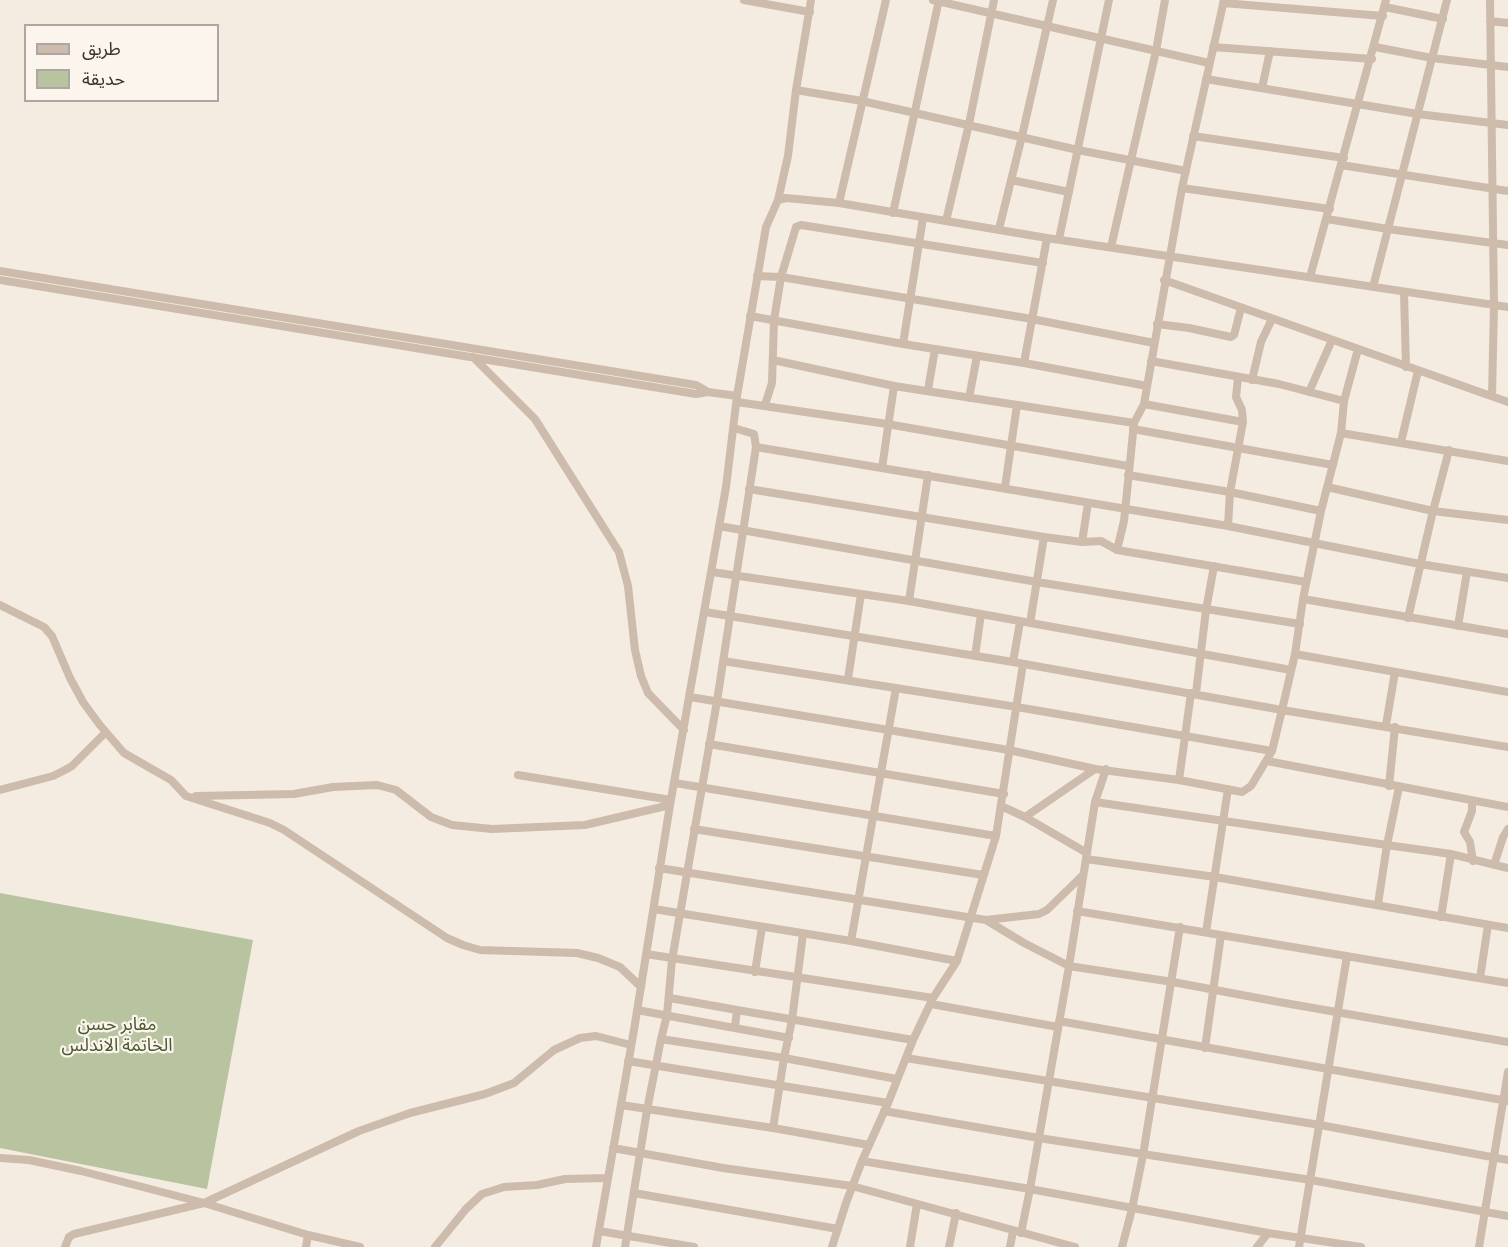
<!DOCTYPE html>
<meta charset="utf-8">
<style>
body{margin:0}
#map{position:relative;width:1508px;height:1247px;overflow:hidden;background:#f4ebe1;font-family:Ubuntu,"Noto Sans Arabic",sans-serif}
canvas{display:block}
.legend{position:absolute;left:24px;top:24px;width:195px;height:78px;box-sizing:border-box;background:#fbf5ee;border:2px solid #aea6a0;margin:0;padding:8px 10px;list-style:none;font-size:18px;color:#3b302b}
.legend li{display:flex;align-items:center;gap:12px;height:30px}
.legend b{width:30px;border:2px solid #aea6a0}
</style>
<div id="map">
<canvas width="1508" height="1247"></canvas>
<ul class="legend">
<li><b style="height:8px;background:#cdbbac"></b>طريق</li>
<li><b style="height:16px;background:#b8c4a0"></b>حديقة</li>
</ul>
</div>
<script>
const ctx = document.querySelector('canvas').getContext('2d');
ctx.lineJoin = 'round';
function paint(path, color) { ctx.fillStyle = color; ctx.fill(path, 'evenodd'); }
const poly = rows => new Path2D(rows.map(r => 'M' + r).join(''));
function strokePath(path, color, width, dash) { ctx.strokeStyle = color; ctx.lineWidth = width; ctx.lineCap = dash ? 'butt' : 'round'; ctx.setLineDash(dash || []); ctx.stroke(path); }
function write(font, color, halo, rows, align = 'center') {
  ctx.font = font + ' Ubuntu,"Noto Sans Arabic",sans-serif'; ctx.lineWidth = 4.5; ctx.setLineDash([]); ctx.textBaseline = 'middle'; ctx.strokeStyle = halo; ctx.fillStyle = color; for (const [text, x, y, turn = 0] of rows) {
    ctx.save(); ctx.translate(x, y); ctx.rotate((+turn || 0) * Math.PI / 180); ctx.textAlign = isNaN(turn) ? turn : align; if (halo) ctx.strokeText(text, 0, 0); ctx.fillText(text, 0, 0); ctx.restore();
  }
}
paint(poly([
 [0,893,253,940,207,1189,0,1148]
]), '#b8c4a0');
strokePath(poly([
 [744,0,810,12],
 [933,0,1209,63],
 [1490,0,1494,305,1492,396],
 [1223,3,1383,16],
 [1385,7,1443,19],
 [1490,21,1508,23],
 [1213,47,1372,59],
 [1375,47,1432,58,1508,67],
 [1206,79,1418,114,1508,125],
 [1262,88,1270,51],
 [796,90,862,101,1078,150,1186,171],
 [1193,136,1344,158],
 [1341,165,1508,191],
 [1011,180,1069,192],
 [1182,188,1330,209],
 [778,200,788,156,796,90,811,0],
 [839,203,886,0],
 [893,213,939,0],
 [1327,219,1388,229,1508,245],
 [946,221,969,124,994,0],
 [999,229,1022,136,1053,0],
 [1059,239,1109,0],
 [1111,247,1156,51,1165,0],
 [0,271,696,385,708,392],
 [757,276,781,277,1032,319,1154,343],
 [1310,277,1386,0],
 [0,280,696,394,708,392,737,396,766,227,778,200,786,198,839,203,1047,238,1508,307],
 [1164,280,1508,402],
 [1373,287,1447,0],
 [1404,292,1406,367],
 [750,316,903,344,1024,363,1147,386],
 [1157,324,1189,328,1231,337,1234,335,1241,308],
 [903,344,923,218],
 [473,357,535,419,619,552,628,586,635,650,641,676,648,693,684,730],
 [773,360,894,386,1134,423],
 [1151,361,1279,384,1344,401],
 [1024,363,1047,238],
 [1252,380,1261,342,1272,319],
 [928,390,935,349],
 [1309,392,1332,340],
 [969,398,977,356],
 [737,402,887,424,1128,466],
 [1144,404,1243,422],
 [765,405,772,383,774,320,781,277,796,227,801,225,1043,263],
 [1133,429,1333,465],
 [1341,433,1508,461],
 [1401,442,1418,371],
 [756,447,1228,526,1420,564,1508,578],
 [882,468,894,386],
 [1128,475,1230,492,1321,511],
 [1005,487,1017,405],
 [1327,487,1433,511,1508,520],
 [749,489,1044,537,1082,542,1101,541,1117,550,1306,582],
 [719,526,1037,582,1300,624],
 [1228,526,1230,492,1243,422,1242,410,1236,397,1238,378],
 [1082,542,1088,503],
 [1117,550,1124,521,1134,423,1144,404,1182,188,1224,0],
 [712,572,909,601,1291,670],
 [1303,599,1508,634],
 [909,601,928,475],
 [0,605,44,627,52,636,70,678,83,702,99,724,124,753,171,780,186,796,270,823,284,830,447,938,463,945,480,950,577,953,598,958,620,967,641,987],
 [705,612,1013,662,1282,710,1508,747],
 [1408,618,1433,511,1449,450],
 [1030,623,1044,537],
 [1458,626,1467,572],
 [1295,654,1508,692],
 [975,656,981,614],
 [723,661,1017,707,1272,751],
 [1013,662,1020,622],
 [848,679,861,594],
 [1196,693,1206,610,1214,566],
 [690,697,1009,750,1095,769,1179,780,1242,792,1251,786,1272,751,1282,710,1295,654,1303,599,1321,511,1341,433,1344,401,1358,349],
 [1386,725,1395,672],
 [709,744,1004,794],
 [1267,761,1508,807],
 [518,775,671,800],
 [1179,780,1191,693],
 [675,783,996,836],
 [1389,786,1395,727],
 [1399,787,1387,845,1451,854,1508,868],
 [0,790,53,776,65,770,72,766,106,732],
 [196,796,294,794,333,787,377,785,396,790,431,817,452,825,492,829,585,825,670,805],
 [1472,801,1472,811,1464,832,1470,842,1473,861],
 [1095,802,1387,845,1378,904],
 [1001,806,1025,817,1087,853],
 [1025,817,1095,769],
 [694,829,983,875],
 [1086,859,1215,877,1508,928],
 [1494,865,1503,837,1508,829],
 [659,868,986,920,1024,943,1069,966,1173,982,1279,1002,1508,1042],
 [654,909,851,941,957,961],
 [1077,911,1508,983],
 [1441,917,1451,854],
 [986,920,1039,914,1047,910,1083,875],
 [1206,932,1228,789],
 [851,941,896,688],
 [646,954,933,998],
 [755,972,762,927],
 [1480,978,1488,925],
 [670,998,737,1010,735,1027],
 [931,1004,1058,1027],
 [637,1010,789,1038],
 [737,1010,913,1040],
 [1059,1021,1508,1101],
 [661,1039,667,1015,672,960,717,701,756,447,754,434,734,428],
 [1205,1048,1221,935],
 [906,1058,1320,1125,1508,1160],
 [628,1061,888,1103],
 [621,1105,773,1128,869,1145],
 [884,1111,1039,1138,1311,1180,1508,1216],
 [773,1128,784,1058,792,1020,803,934],
 [613,1148,723,1168,852,1186,1075,1247],
 [0,1158,29,1160,81,1171,204,1203,308,1235,360,1247],
 [862,1161,1030,1189,1268,1233,1361,1247],
 [634,1193,838,1229],
 [599,1231,694,1247],
 [1021,1233,1030,1189,1069,966,1095,802,1106,769],
 [65,1247,69,1237,74,1234,204,1203,359,1131,410,1113,485,1094,514,1083,554,1050,580,1038,596,1036,631,1045],
 [306,1247,308,1235],
 [435,1247,466,1209,482,1194,504,1187,537,1185,565,1179,607,1178],
 [596,1247,634,1030,670,805,726,487,737,396],
 [625,1247,647,1110,661,1039,784,1058,897,1079],
 [832,1247,846,1203,862,1161,888,1103,913,1040,933,998,957,961,996,836,1023,664],
 [910,1247,917,1204],
 [949,1247,956,1213],
 [1010,1247,1013,1231],
 [1122,1247,1132,1209,1143,1155,1180,927],
 [1257,1247,1268,1233],
 [1299,1247,1347,956],
 [1479,1247,1508,1072]
]), '#cdbbac', 8);
write('18px', '#4a5a2e', '#fbf5ee', [
 ["مقابر حسن",117,1024],
 ["الخاتمة الاندلس",117,1045]
]);
</script>
